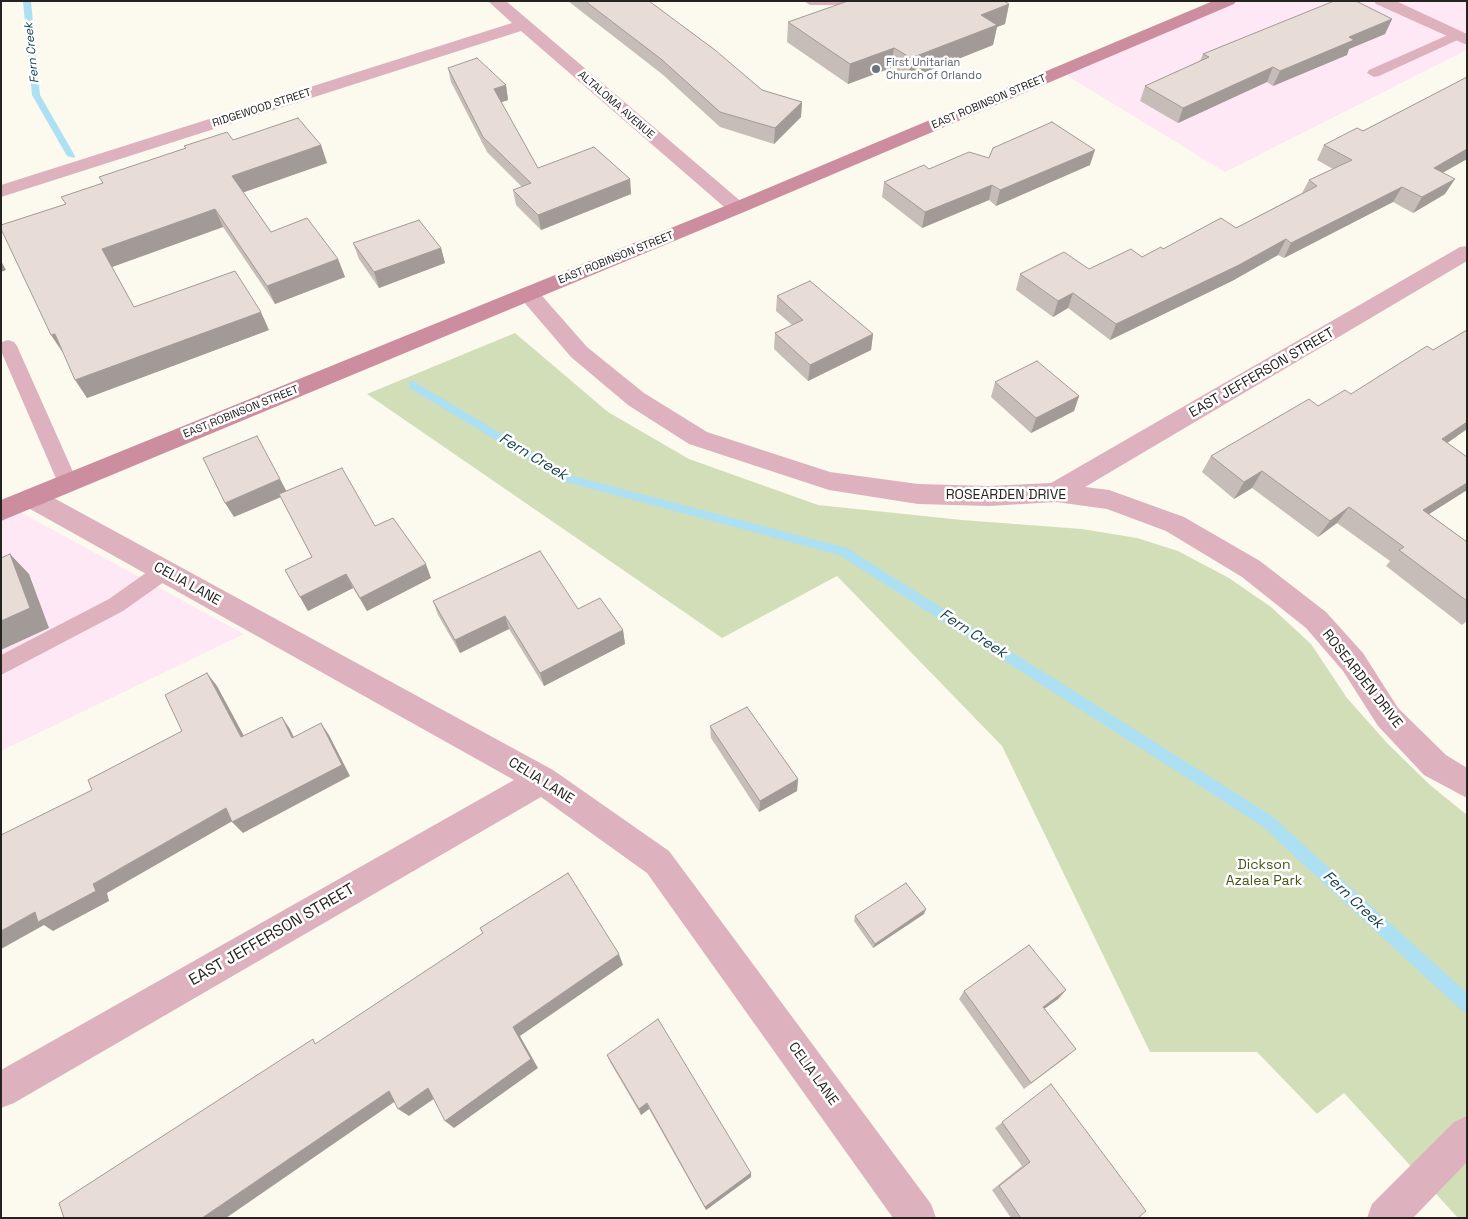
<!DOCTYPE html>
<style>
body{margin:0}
#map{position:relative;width:1468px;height:1219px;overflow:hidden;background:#fcfaef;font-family:"Space Grotesk",sans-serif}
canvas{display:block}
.frame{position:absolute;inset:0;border:2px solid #24231f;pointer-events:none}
</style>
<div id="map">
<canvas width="1468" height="1219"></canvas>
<div class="frame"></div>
</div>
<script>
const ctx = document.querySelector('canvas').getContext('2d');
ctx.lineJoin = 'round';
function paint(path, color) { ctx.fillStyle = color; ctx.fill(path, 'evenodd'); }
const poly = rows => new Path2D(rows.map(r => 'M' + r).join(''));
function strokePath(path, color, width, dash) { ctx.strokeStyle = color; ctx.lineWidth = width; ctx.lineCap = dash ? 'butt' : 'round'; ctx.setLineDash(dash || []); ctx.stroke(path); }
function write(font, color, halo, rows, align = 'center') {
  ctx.font = font + ' "Space Grotesk",sans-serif'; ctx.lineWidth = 5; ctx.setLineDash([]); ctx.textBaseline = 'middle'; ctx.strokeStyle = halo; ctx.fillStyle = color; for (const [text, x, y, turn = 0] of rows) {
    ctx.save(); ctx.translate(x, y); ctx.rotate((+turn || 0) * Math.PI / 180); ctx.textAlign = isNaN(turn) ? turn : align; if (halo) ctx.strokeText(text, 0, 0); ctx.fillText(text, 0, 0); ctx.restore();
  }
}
paint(poly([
 [1232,1,1467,1,1467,50,1225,172,1061,72],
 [11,507,244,634,1,751,1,511]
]), '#ffe8f6');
paint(poly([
 [515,333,608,412,689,459,818,505,962,520,1082,529,1137,538,1178,551,1229,578,1271,607,1311,644,1347,698,1387,743,1430,785,1467,815,1467,1218,1458,1218,1344,1093,1317,1114,1257,1052,1150,1052,1002,746,837,576,722,638,367,394]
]), '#d2deb8');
paint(poly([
 [23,1,31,1,40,95,75,156,74,158,67,156,32,95,23,1],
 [413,381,573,476,847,548,1272,816,1467,993,1467,1012,1461,1010,1262,826,839,555,566,482,409,388,409,382,413,381]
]), '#ade0f2');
paint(poly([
 [804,1,846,1,840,5,810,5,804,1],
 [1457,31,1462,32,1463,35,1462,38,1379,76,1374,77,1367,73,1369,70,1457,31],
 [8,340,14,342,17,346,78,483,75,488,68,490,61,488,58,483,1,351,2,342,8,340],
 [164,563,171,565,174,571,171,577,123,611,1,675,1,655,109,599,157,565,164,563]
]), '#ddb1bd');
paint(poly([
 [488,1,506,1,744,204,747,208,744,212,737,214,730,212,521,31,1,197,1,185,512,23,488,1],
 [1374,1,1396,1,1467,34,1467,45,1376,4,1374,1],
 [1467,246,1467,261,1085,487,1109,490,1184,517,1260,561,1326,612,1363,653,1398,708,1446,755,1467,768,1467,798,1424,775,1378,726,1343,671,1306,628,1242,577,1166,531,1107,509,1056,502,989,506,918,504,829,490,689,444,628,405,571,357,517,294,520,289,528,287,536,289,587,347,644,393,707,432,830,472,918,484,989,486,1051,483,1460,247,1467,246],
 [32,488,41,491,553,770,669,851,931,1204,936,1218,893,1218,647,873,541,797,14,1103,1,1108,1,1070,514,780,23,505,19,498,23,491,32,488],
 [1467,1116,1467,1162,1413,1218,1367,1218,1372,1204,1454,1122,1467,1116]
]), '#ddb1bd');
paint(poly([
 [1213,1,1236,1,1234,4,744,212,1,521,1,500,730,204,1213,1]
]), '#cc8d9f');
paint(poly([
 [568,1,649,1,762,90,802,102,801,117,774,144,720,127,662,74],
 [1009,4,1005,24,997,27,993,45,908,79,891,68,848,84,787,42,788,22],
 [1392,19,1385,34,1349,49,1347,55,1273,86,1267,82,1178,123,1140,101,1145,86,1200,61,1203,54],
 [448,68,506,85,508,100,501,102,538,168,630,179,631,194,541,230,516,205,513,190,522,187,487,152,451,82],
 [1467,77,1467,159,1443,172,1445,194,1413,213,1393,202,1284,258,1278,255,1232,281,1110,340,1068,308,1053,317,1016,290,1020,274,1089,269,1142,257,1163,249,1236,228,1302,193,1309,180,1333,169,1317,160,1324,145,1363,131],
 [233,140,321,145,327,163,243,192,271,232,338,259,345,277,275,304,223,227,112,267,134,307,269,330,87,398,66,204,102,183,185,148,184,146],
 [989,158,1090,165,996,206,989,200,922,228,882,197,884,182,929,169],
 [353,243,441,248,445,263,379,288,359,259],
 [777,296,873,334,871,350,808,381,774,349,775,333,792,325,776,311],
 [1467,330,1467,429,1447,443,1467,457,1467,490,1429,514,1467,542,1467,621,1462,625,1386,566,1390,561,1337,523,1318,537,1252,488,1234,499,1202,472,1211,456,1318,406,1351,394,1433,350],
 [995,382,1079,396,1074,411,1031,433,991,397],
 [287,491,375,526,431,578,367,611,353,588,308,611,285,570,312,557,281,497,234,517],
 [433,601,578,609,623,630,625,644,544,686,509,629,460,653,438,615],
 [710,726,798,779,797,791,759,812,711,738],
 [924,914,873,948,854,921,855,916],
 [1066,990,1058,999,1044,1008,1068,1056,1024,1089,959,999,964,991],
 [607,1055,751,1173,751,1177,706,1210,649,1109,641,1115,610,1062],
 [1051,1084,1138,1218,1011,1218,992,1190,1022,1166,995,1128]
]), '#c7bdb8');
paint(poly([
 [1009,4,1005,24,997,27,993,45,908,79,911,58,981,15],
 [1392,19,1385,34,1349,49,1347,55,1273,86,1280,71,1349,37],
 [894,48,891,68,848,84,850,64],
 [1273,67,1267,82,1178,123,1183,108],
 [506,85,508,100,497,104,494,89],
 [802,102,801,117,774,144,775,128],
 [321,145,327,163,239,194,232,176],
 [1467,149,1467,159,1425,183,1434,168],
 [1095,150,1090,165,996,206,1000,190],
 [630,179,631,194,541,230,538,215],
 [1455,179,1445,194,1413,213,1422,197],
 [992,185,989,200,922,228,925,212],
 [1402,187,1393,202,1284,258,1291,243],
 [215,209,223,227,112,267,144,325,102,249],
 [1286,239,1278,255,1232,281,1110,340,1116,324],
 [441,248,445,263,379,288,374,272],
 [338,259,345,277,275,304,267,286],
 [1,261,6,270,1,272],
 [1073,293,1068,308,1053,317,1058,301],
 [261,312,269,330,87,398,75,380],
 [55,334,63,353,51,335],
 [873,334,871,350,808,381,810,365],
 [1079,396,1074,411,1031,433,1036,418],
 [1467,422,1467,429,1429,456,1442,439],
 [1262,471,1252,488,1234,499,1244,482],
 [280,479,288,494,234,517,225,503],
 [1467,483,1467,490,1410,526,1423,510],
 [1349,507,1337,523,1318,537,1330,521],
 [10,554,29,574,49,628,1,650,1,621],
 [426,564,431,578,367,611,360,598],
 [346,574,353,588,308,611,300,597],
 [505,616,509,629,460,653,455,640],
 [623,630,625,644,544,686,540,673],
 [207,673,217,686,251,749,241,737],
 [282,717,290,729,300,750,292,738],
 [321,723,329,735,350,776,243,833,232,822],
 [798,779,797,791,759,812,760,801],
 [226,808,236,819,107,893,109,901,53,931,44,925,1,949,1,931,35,912,93,884],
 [926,909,924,914,873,948,875,944],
 [619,954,623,965,520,1036,538,1068,454,1128,445,1121,513,1027],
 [1066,990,1058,999,1036,1015,1043,1007],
 [428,1088,438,1096,409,1116,398,1109],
 [389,1091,400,1098,226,1218,202,1218],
 [647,1103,649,1109,641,1115,639,1109],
 [751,1173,751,1177,706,1210,705,1207]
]), '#a29a96');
const building = poly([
 [585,1,649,1,715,50,762,90,802,102,775,128,720,112,661,59,585,1],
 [848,1,1004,1,1009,4,981,15,997,25,911,58,894,48,850,64,788,22,848,1],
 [1334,1,1356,1,1392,19,1349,37,1354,40,1280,71,1273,67,1183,108,1145,86,1209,57,1203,54,1334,1],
 [477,58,506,85,494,89,538,168,594,147,630,179,538,215,513,190,531,183,483,137,448,68,477,58],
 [1467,77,1467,149,1434,168,1455,179,1422,197,1402,187,1291,243,1286,239,1239,265,1116,324,1073,293,1058,301,1020,274,1064,252,1089,269,1131,249,1142,257,1161,247,1163,249,1221,218,1236,228,1317,186,1309,180,1352,160,1324,145,1357,128,1363,131,1467,77],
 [298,118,321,145,232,176,271,232,307,218,338,259,267,286,215,209,102,249,134,307,235,271,261,312,75,380,55,334,51,335,1,229,1,225,66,204,61,197,103,183,99,177,186,148,184,146,227,132,233,140,298,118],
 [1052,122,1095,150,1000,190,992,185,925,212,884,182,924,165,929,169,969,152,989,158,993,148,1052,122],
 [419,220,441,248,374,272,353,243,419,220],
 [810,281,873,334,810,365,775,333,803,320,777,296,810,281],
 [1467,330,1467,422,1442,439,1467,457,1467,483,1423,510,1467,542,1467,601,1399,550,1404,547,1349,507,1330,521,1262,471,1244,482,1211,456,1309,399,1318,406,1345,390,1351,394,1427,346,1433,350,1467,330],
 [1037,361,1079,396,1036,418,995,382,1037,361],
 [257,436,280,479,225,503,203,458,257,436],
 [342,468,375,526,393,518,426,564,360,598,346,574,300,597,285,570,312,557,279,494,342,468],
 [540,551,578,609,600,598,623,630,540,673,505,616,455,640,433,601,540,551],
 [10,554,30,608,1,621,1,558,10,554],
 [207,673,241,737,282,717,292,738,321,723,342,765,232,822,226,808,93,884,96,891,38,922,35,912,1,931,1,835,92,790,88,780,182,731,165,695,207,673],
 [747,707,798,779,760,801,710,726,747,707],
 [568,873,619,954,513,1027,531,1059,445,1121,428,1088,398,1109,389,1091,202,1218,64,1218,59,1203,313,1039,315,1044,483,933,480,928,568,873],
 [906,883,926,909,875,944,855,916,906,883],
 [1029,945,1066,990,1043,1007,1076,1049,1031,1083,964,991,1029,945],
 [658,1019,751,1173,705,1207,647,1103,639,1109,607,1055,658,1019],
 [1051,1084,1146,1211,1138,1218,1021,1218,999,1186,1030,1162,1002,1122,1051,1084]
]);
paint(building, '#e7dcd6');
strokePath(building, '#a29a96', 1);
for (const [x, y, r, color] of [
 [876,69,5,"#6b7280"]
]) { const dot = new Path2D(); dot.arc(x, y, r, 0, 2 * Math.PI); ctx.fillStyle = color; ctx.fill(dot); strokePath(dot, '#fff', 2); }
write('11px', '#5b616d', '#fff', [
 ["First Unitarian",886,63],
 ["Church of Orlando",886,76]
], 'left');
write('11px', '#24231f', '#fff', [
 ["EAST ROBINSON STREET",989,102,-23],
 ["ALTALOMA AVENUE",616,105,41],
 ["RIDGEWOOD STREET",262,108,-18],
 ["EAST ROBINSON STREET",616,258,-22],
 ["EAST ROBINSON STREET",241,412,-22]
]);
write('italic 12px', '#133f4d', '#fff', [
 ["Fern Creek",32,53,-96]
]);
write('14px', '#24231f', '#fff', [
 ["EAST JEFFERSON STREET",1262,373,-30],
 ["ROSEARDEN DRIVE",1006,495],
 ["CELIA LANE",187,584,29],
 ["ROSEARDEN DRIVE",1362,679,52],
 ["CELIA LANE",541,781,32],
 ["CELIA LANE",813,1074,54]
]);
write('14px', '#485718', '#fff', [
 ["Dickson",1264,865],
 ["Azalea Park",1264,881]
]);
write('italic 15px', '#133f4d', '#fff', [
 ["Fern Creek",533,457,31],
 ["Fern Creek",973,634,33],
 ["Fern Creek",1353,900,43]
]);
write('16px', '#24231f', '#fff', [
 ["EAST JEFFERSON STREET",272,935,-30]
]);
</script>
